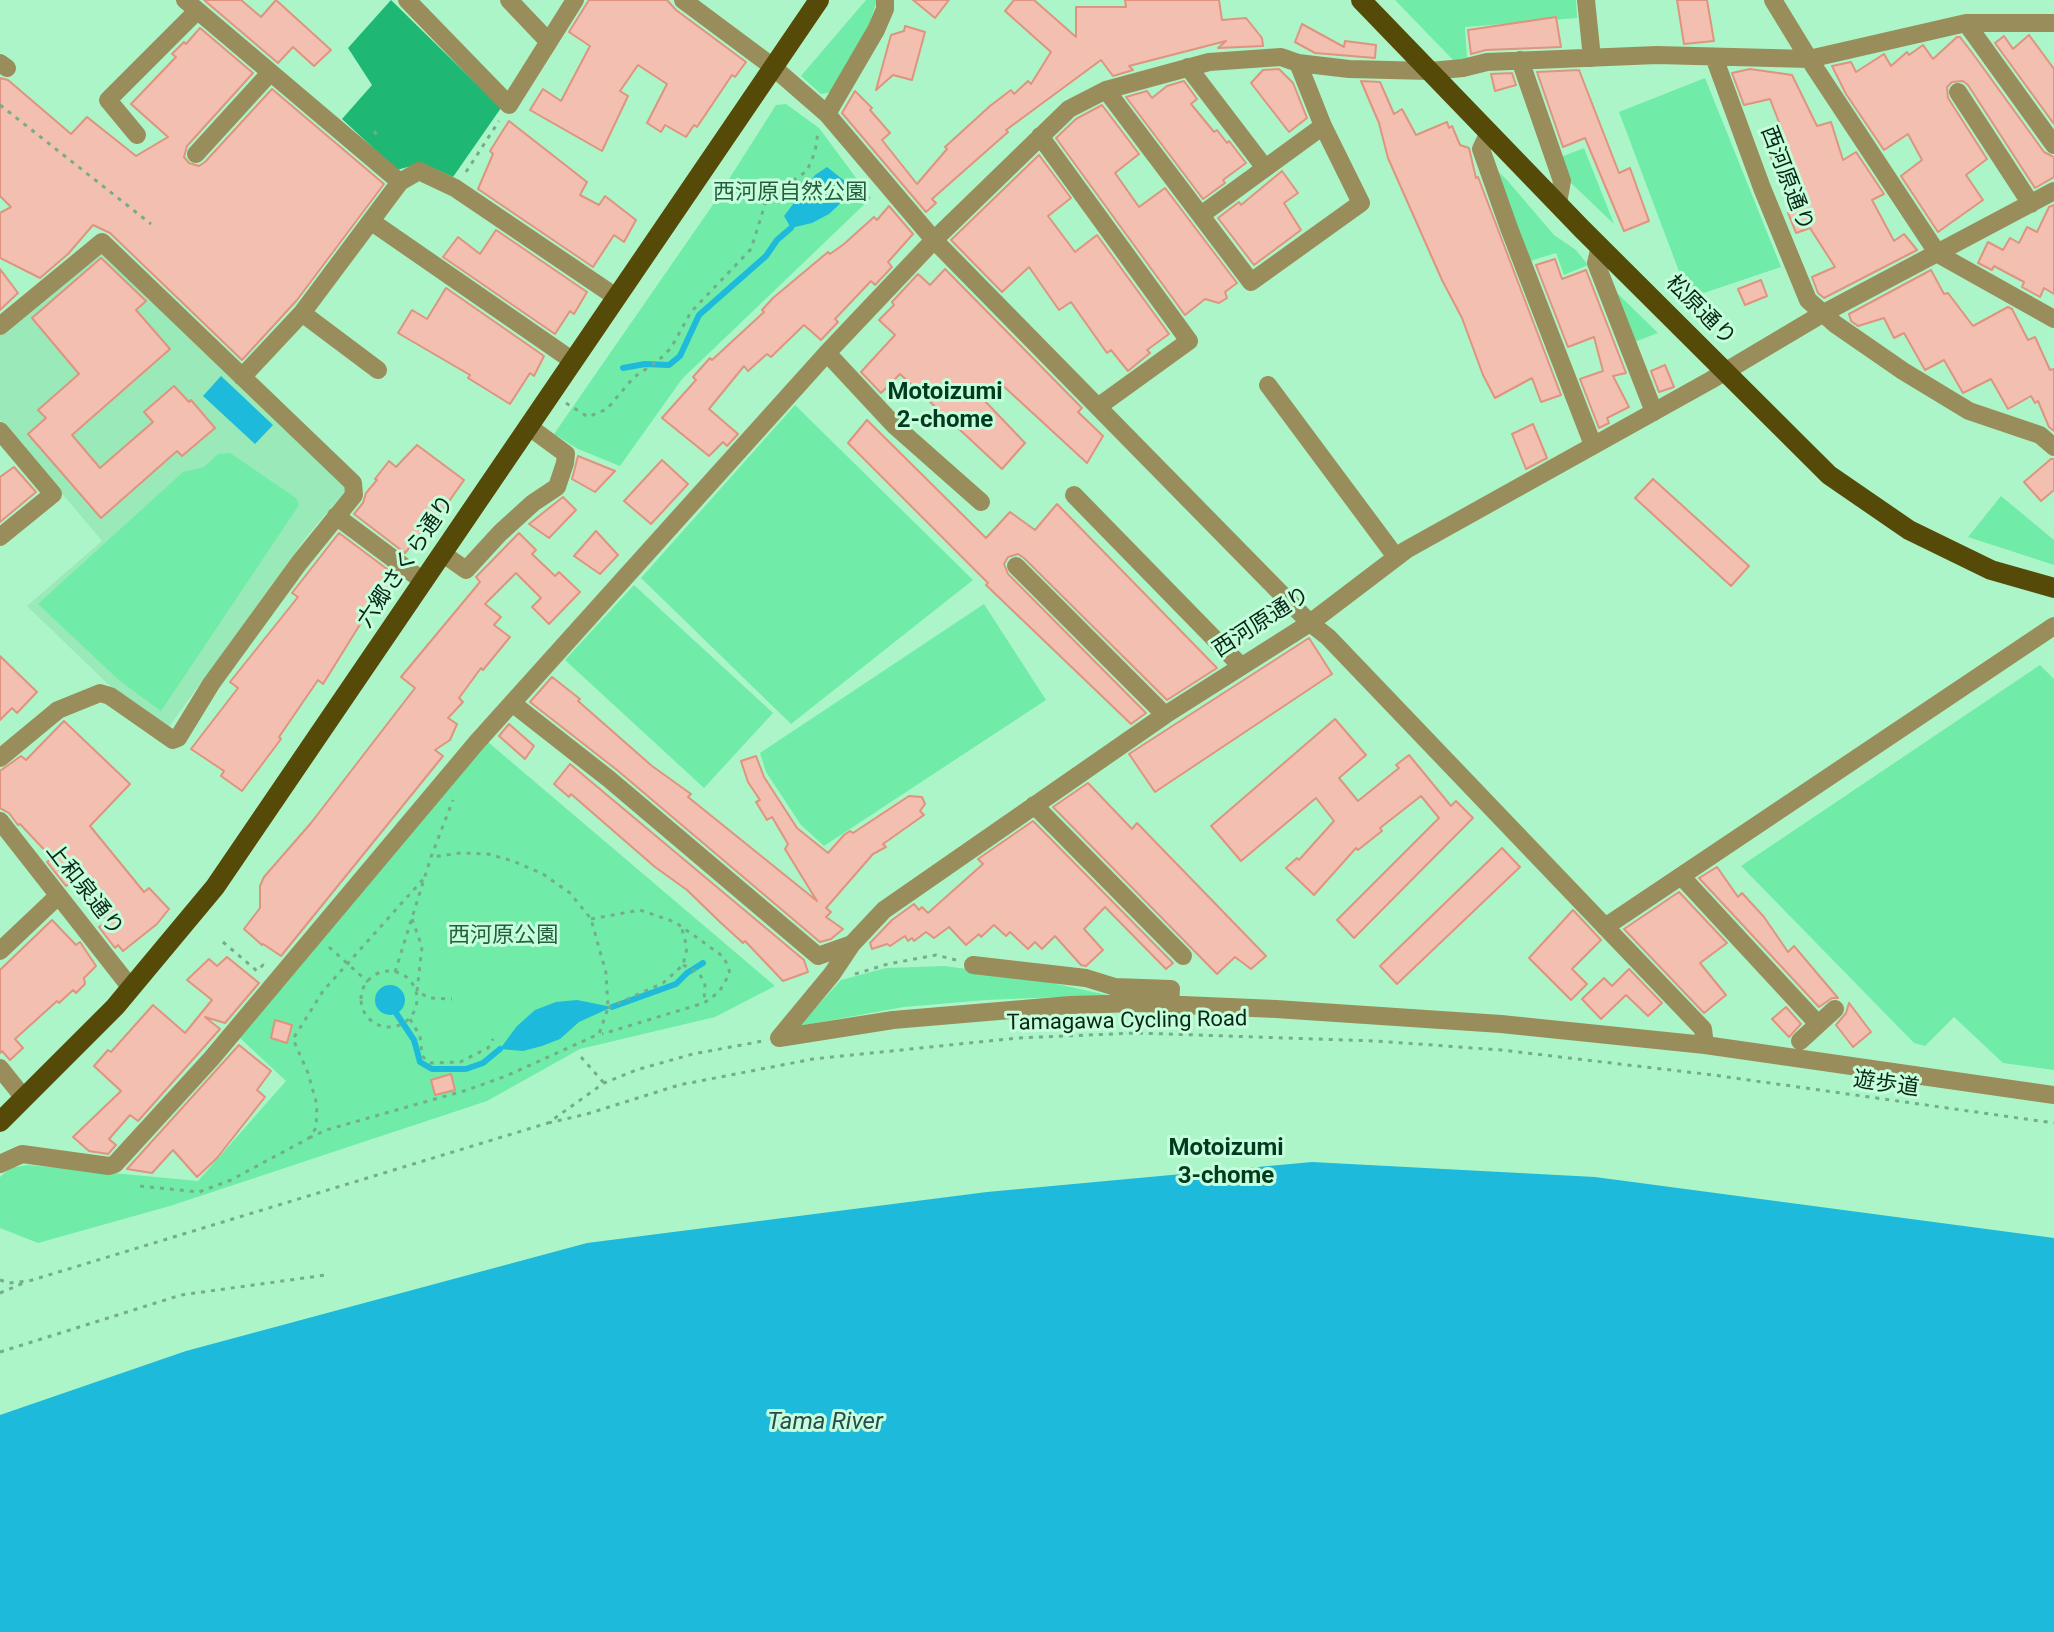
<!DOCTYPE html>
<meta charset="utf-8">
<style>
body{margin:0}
canvas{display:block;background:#acf5c8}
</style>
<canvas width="2054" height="1632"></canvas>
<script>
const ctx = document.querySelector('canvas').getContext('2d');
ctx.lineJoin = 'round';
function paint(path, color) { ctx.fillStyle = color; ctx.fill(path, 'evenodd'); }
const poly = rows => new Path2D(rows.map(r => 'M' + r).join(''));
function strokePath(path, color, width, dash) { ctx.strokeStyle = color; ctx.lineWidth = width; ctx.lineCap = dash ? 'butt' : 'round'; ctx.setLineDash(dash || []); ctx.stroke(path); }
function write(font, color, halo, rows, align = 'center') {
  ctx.font = font + ' Roboto,"Noto Sans JP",sans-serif'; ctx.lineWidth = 6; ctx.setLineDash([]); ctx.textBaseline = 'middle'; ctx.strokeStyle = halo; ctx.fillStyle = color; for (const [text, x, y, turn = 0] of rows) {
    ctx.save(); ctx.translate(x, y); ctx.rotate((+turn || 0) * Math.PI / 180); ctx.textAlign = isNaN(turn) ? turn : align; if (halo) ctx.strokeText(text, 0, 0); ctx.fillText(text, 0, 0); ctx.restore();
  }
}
paint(poly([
 [98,248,343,483,345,491,307,536,168,728,110,686,27,606,102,541,0,420,0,332]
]), '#99e9b9');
paint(poly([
 [866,0,876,0,876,4,865,35,832,92,821,94,801,76],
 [1395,0,1576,0,1577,18,1465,27,1467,59,1455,62],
 [1705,78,1781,267,1689,298,1619,112],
 [786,104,819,128,871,198,682,379,620,466,578,449,554,434,710,209,776,105],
 [1584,148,1614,224,1571,183,1561,157],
 [1489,163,1507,180,1554,235,1576,250,1588,265,1564,275,1556,253,1527,262],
 [1614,290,1658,333,1634,342],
 [795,405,973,580,791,724,641,578],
 [230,453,296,498,299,505,161,711,120,681,38,604,183,472,204,467,218,454],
 [2001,496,2054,540,2054,565,1968,537],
 [634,585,773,713,704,788,565,660],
 [984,604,1046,700,824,846,801,825,766,772,760,753],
 [2040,665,2054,679,2054,1070,2003,1063,1954,1017,1925,1046,1914,1043,1741,866],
 [488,742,775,986,715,1017,580,1049,487,1101,170,1206,38,1243,0,1228,0,1177,10,1168,28,1165,198,1181,286,1081,240,1038],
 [945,966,1025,977,1107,995,986,1000,904,1007,799,1026,841,980,886,968]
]), '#70eca8');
paint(poly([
 [391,0,501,108,453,177,422,163,397,170,342,119,372,85,348,48]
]), '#1eb874');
paint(poly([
 [827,167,846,182,844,200,829,214,812,223,791,228,784,216,815,175],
 [221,376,273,425,255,444,203,396],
 '375 1000a15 15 0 1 1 30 0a15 15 0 1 1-30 0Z',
 [577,1000,612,1007,579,1022,560,1039,542,1046,523,1051,500,1049,517,1026,535,1010,556,1002],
 [1312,1162,1595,1177,2054,1238,2054,1632,0,1632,0,1415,186,1351,587,1243,987,1192]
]), '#1dbadb');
strokePath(poly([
 [623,368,645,364,669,365,680,356,699,315,766,256,777,240,791,228],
 [612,1007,676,984,687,973,703,963],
 [396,1013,414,1040,420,1062,432,1069,466,1069,483,1063,500,1049]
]), '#1dbadb', 6);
const building = poly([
 [204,0,241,0,261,17,276,0,331,50,314,66,293,47,278,63,204,0],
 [589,0,667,0,676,10,746,62,735,77,732,75,697,127,694,125,686,137,665,125,661,132,647,123,667,84,638,65,620,91,628,96,602,151,530,110,543,89,561,101,590,46,569,32,589,0],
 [913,0,949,0,935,18,913,0],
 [1014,0,1034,0,1076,37,1076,7,1126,7,1125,0,1219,0,1222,20,1246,18,1262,38,1263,46,1218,48,1226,41,1129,66,1133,70,1113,76,1101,60,1006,130,1008,132,932,199,936,203,926,212,842,113,855,91,872,108,870,110,890,133,882,140,917,184,947,149,945,147,990,106,1011,90,1014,94,1028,81,1031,84,1051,52,1005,11,1014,0],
 [1677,0,1707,0,1714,41,1684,44,1677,0],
 [1556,17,1561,47,1486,50,1471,54,1468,30,1556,17],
 [1302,24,1344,47,1345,41,1376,45,1375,58,1315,53,1295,42,1302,24],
 [905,26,925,32,912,80,893,75,876,90,891,35,904,31,905,26],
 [200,28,253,73,187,146,184,157,189,163,199,166,205,162,272,89,384,184,297,300,242,360,110,233,93,225,68,254,40,278,0,258,0,213,11,207,0,196,0,78,8,80,71,134,87,117,136,156,168,137,131,104,176,57,172,54,184,42,186,44,200,28],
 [2029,35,2054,69,2054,124,1995,43,2004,36,2013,49,2029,35],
 [1957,37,1960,37,1976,58,2044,152,2054,157,2054,177,2035,188,1968,85,1963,81,1952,82,1947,87,1948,98,1987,159,1966,175,1983,200,1938,232,1901,176,1922,160,1908,134,1884,150,1846,94,1832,66,1851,62,1856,72,1884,54,1891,66,1907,52,1909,55,1923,45,1933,59,1957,37],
 [1279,69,1293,83,1307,118,1289,132,1251,83,1263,70,1279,69],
 [1750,69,1792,75,1817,126,1831,122,1843,160,1856,152,1884,194,1872,200,1894,241,1904,234,1917,250,1824,298,1818,293,1812,277,1835,267,1810,228,1796,233,1788,213,1798,209,1782,173,1779,174,1763,141,1782,130,1770,99,1744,105,1732,73,1750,69],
 [1579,70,1619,173,1630,168,1649,221,1624,231,1585,138,1563,147,1537,72,1579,70],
 [1512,73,1516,85,1495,91,1491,74,1512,73],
 [1184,81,1197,99,1191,104,1214,132,1217,130,1227,143,1229,141,1246,163,1223,180,1225,183,1203,199,1126,97,1147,91,1152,98,1167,86,1184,81],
 [1361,81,1380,82,1394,114,1402,109,1416,135,1447,122,1449,128,1452,126,1460,145,1469,148,1476,178,1478,177,1561,395,1541,402,1532,378,1495,398,1483,375,1462,318,1442,280,1388,158,1379,123,1361,81],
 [1102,105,1139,154,1115,173,1139,207,1165,188,1237,283,1225,292,1227,298,1219,303,1205,299,1185,315,1056,138,1076,119,1102,105],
 [509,121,587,182,580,195,599,205,605,196,636,220,624,242,614,235,593,267,478,189,493,154,490,151,509,121],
 [1039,155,1071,198,1048,216,1075,252,1097,235,1169,334,1147,350,1150,353,1128,371,1111,350,1107,353,1071,302,1059,310,1029,267,1002,292,951,240,1039,155],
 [1282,171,1298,193,1284,203,1301,230,1254,265,1218,218,1239,202,1241,205,1282,171],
 [2054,205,2054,294,2044,288,2040,297,2022,287,2024,282,1994,266,1992,270,1978,263,1988,242,2003,250,2010,238,2019,243,2027,227,2037,232,2049,207,2054,205],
 [889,206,913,234,888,262,892,267,875,285,871,281,835,319,838,322,821,340,804,325,771,357,767,354,748,371,744,366,709,409,738,434,727,446,723,442,709,456,662,418,696,380,693,377,710,358,712,360,764,312,762,310,773,298,828,252,830,254,844,244,874,217,877,220,889,206],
 [496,230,587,292,574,314,570,311,555,334,443,257,458,237,480,254,496,230],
 [101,258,146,301,136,310,170,349,72,435,100,468,153,422,144,412,174,386,189,402,191,400,215,428,182,456,177,451,101,518,28,434,46,418,38,410,79,374,32,318,101,258],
 [1555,259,1562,279,1586,270,1626,373,1613,376,1629,407,1607,418,1609,423,1599,428,1580,379,1603,371,1594,337,1568,347,1536,265,1555,259],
 [0,269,18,293,0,310,0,269],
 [945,269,1082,408,1078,412,1103,436,1087,463,999,382,983,399,1025,443,1002,469,900,374,881,393,861,372,895,335,879,320,894,305,892,302,918,274,930,285,945,269],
 [1931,270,1944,294,1948,293,1973,326,2008,307,2012,309,2028,340,2035,337,2050,370,2054,369,2054,431,2049,427,2038,401,2035,403,2031,396,2008,409,1991,379,1963,393,1944,360,1925,370,1904,333,1894,338,1884,318,1858,326,1851,321,1849,314,1931,270],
 [1761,280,1767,296,1745,305,1738,289,1761,280],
 [446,288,544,356,534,376,530,373,510,404,468,378,470,375,398,333,412,310,427,319,446,288],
 [1665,365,1674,387,1659,392,1651,371,1665,365],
 [867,420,986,538,1010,512,1035,530,1057,504,1217,668,1167,700,1024,558,1018,554,1008,557,1004,564,1008,574,1146,713,1131,724,986,585,988,583,848,443,867,420],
 [1533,424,1547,458,1526,469,1512,434,1533,424],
 [417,445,464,480,433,524,430,522,405,553,354,514,363,503,366,493,377,480,375,479,389,461,396,467,417,445],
 [578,456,615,471,595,492,572,479,578,456],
 [2051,459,2054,459,2054,490,2041,501,2024,482,2051,459],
 [662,460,688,484,651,524,624,501,662,460],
 [14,467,36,492,0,522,0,477,14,467],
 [1653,479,1749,566,1731,586,1635,498,1653,479],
 [563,497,576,510,549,538,529,524,563,497],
 [596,531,618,555,600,574,574,556,596,531],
 [339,533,395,575,386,592,382,589,323,684,318,680,279,737,281,739,242,791,221,776,224,771,191,749,238,688,230,682,298,597,292,593,339,533],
 [519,533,536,550,532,554,555,576,559,572,580,592,549,624,532,607,541,598,516,573,485,604,501,617,494,625,510,637,483,670,481,668,459,698,463,702,448,718,457,724,450,740,435,750,443,756,281,956,263,944,262,945,244,929,260,908,260,886,264,877,311,823,415,688,401,677,480,582,476,577,519,533],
 [1309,638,1332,674,1155,792,1129,754,1309,638],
 [0,656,37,692,17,713,12,708,0,720,0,656],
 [552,677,580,699,578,701,652,766,691,794,688,797,817,901,785,849,788,844,772,817,767,820,756,802,760,800,748,782,741,761,756,756,764,777,797,828,828,853,844,835,850,831,853,833,909,796,922,797,925,804,920,811,924,815,883,844,886,847,873,854,826,908,831,912,826,917,843,929,831,939,820,942,617,770,530,702,552,677],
 [1335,719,1366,755,1339,778,1358,801,1399,768,1396,765,1409,755,1451,806,1456,801,1473,818,1354,938,1337,920,1439,818,1421,796,1380,828,1382,831,1358,850,1356,848,1314,895,1286,868,1297,858,1299,860,1334,821,1316,798,1241,861,1211,826,1335,719],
 [64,721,130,784,90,826,144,892,149,888,169,909,157,924,123,951,118,945,115,948,99,927,107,921,74,880,66,886,47,862,52,858,20,824,18,825,9,813,0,808,0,771,21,756,26,760,64,721],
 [509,724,534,746,525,759,499,736,509,724],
 [570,764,804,960,808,972,783,981,745,941,743,943,720,922,687,890,655,867,571,794,569,797,554,784,570,764],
 [1088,783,1132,829,1137,823,1266,956,1251,969,1235,957,1217,974,1053,807,1088,783],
 [1033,821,1173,963,1166,969,1105,907,1084,929,1103,950,1086,966,1081,965,1055,936,1042,949,1035,942,1028,949,1010,932,1006,936,994,925,981,937,979,934,966,945,949,927,934,938,926,932,914,941,912,938,908,941,905,936,890,946,887,944,872,949,870,943,892,920,914,904,919,910,922,907,928,913,983,864,978,859,1033,821],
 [1502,848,1520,867,1397,984,1380,966,1502,848],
 [1717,867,1738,897,1742,893,1764,917,1788,952,1794,946,1838,998,1832,998,1819,1007,1699,878,1717,867],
 [1679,892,1727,943,1700,963,1726,995,1704,1013,1624,929,1679,892],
 [1573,910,1601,940,1572,969,1587,984,1571,1000,1529,958,1573,910],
 [52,920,76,945,80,942,96,966,84,978,85,984,76,993,73,990,59,1003,57,1001,15,1039,23,1048,10,1060,2,1051,0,1053,0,970,52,920],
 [227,957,259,983,225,1023,205,1017,220,1029,138,1121,130,1115,109,1139,116,1145,108,1154,89,1151,73,1137,121,1091,94,1066,108,1050,111,1052,153,1005,185,1033,212,1000,187,980,209,959,217,966,227,957],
 [1629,969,1662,1003,1648,1016,1626,995,1601,1019,1582,999,1604,978,1612,986,1629,969],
 [1849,1003,1871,1032,1853,1047,1836,1025,1846,1013,1849,1003],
 [1786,1007,1801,1024,1789,1037,1772,1019,1786,1007],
 [275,1020,292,1025,287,1043,271,1038,275,1020],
 [239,1045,271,1071,257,1090,265,1097,217,1158,197,1177,173,1150,152,1173,127,1169,239,1045],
 [451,1074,455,1090,435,1095,431,1080,451,1074]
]);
paint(building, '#f3bfb0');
strokePath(building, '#de947f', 2);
strokePath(poly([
 [0,105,151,224],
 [374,131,379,138],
 [466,172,499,121],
 [768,197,807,171,815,152,818,132],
 [566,403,588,417,607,409,634,377,658,361,671,348,691,312,751,249,767,198,719,181],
 [412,919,422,947,417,991,429,998,452,999],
 [591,919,640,910,675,922,724,957,730,973,719,992,704,1003,602,1034],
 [223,942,257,971,263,965,265,967],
 [329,947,368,982],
 [683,965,698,972,705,983,704,1002],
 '361 999a28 28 0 1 1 56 0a28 28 0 1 1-56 0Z',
 [395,972,431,857,453,800],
 [855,974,888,964,936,955,956,960],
 [608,1008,663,983,683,965,687,948,682,929],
 [410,1019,420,1036,422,1056,431,1063,460,1062,488,1048,493,1039],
 [581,1057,604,1083],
 [548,1123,587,1114,679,1085,813,1059,1018,1038,1137,1033,1376,1041,1501,1050,1713,1075,2054,1123],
 [309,1138,326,1130,467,1090,506,1076,599,1034,608,1008,606,973,591,919,570,893,543,874,513,861,488,854,461,853,431,857],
 [140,1186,199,1192,231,1180,309,1138,316,1128,317,1105,308,1073,293,1039,323,991,426,876],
 [0,1280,9,1283,29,1281,548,1123,604,1083,636,1070,693,1054,763,1041],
 [0,1293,26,1282],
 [0,1352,181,1295,326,1275]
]), '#73ad8b', 3, [4, 6]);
strokePath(poly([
 [185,0,400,182],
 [407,0,509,105,575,0],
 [509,0,547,40],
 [683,0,773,67,827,114,934,240,1310,623,1328,637,1703,1029,1705,1045],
 [1586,0,1592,58],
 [1773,0,1809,59,1938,254,2054,319],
 [1966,23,2054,145],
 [1714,57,1762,188,1808,300,1835,324,1903,371,1969,411,2040,435,2054,447],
 [1520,60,1562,181,1558,203],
 [0,63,7,68],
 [1188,67,1265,168],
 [1106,90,1251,282,1361,203,1323,126,1298,63],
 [1958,92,2031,204],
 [827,114,876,30,885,9,885,0],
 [1489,132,1481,149,1509,228,1593,445],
 [137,135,108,100,197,11],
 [1040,136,1189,341,1099,406],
 [196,154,269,74],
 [1201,215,1323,126],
 [372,222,573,361],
 [1600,246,1596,263,1654,412],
 [302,313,378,370],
 [0,326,102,242,353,483,354,495,299,563,211,684,178,738,173,740,110,696,100,693,58,710,0,758],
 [827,353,895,426,981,502],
 [242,377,302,313,400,182,419,171,455,188,616,297],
 [1268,385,1396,557],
 [0,431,53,494,0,537],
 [1074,495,1240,665],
 [336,516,423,581],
 [442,553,466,570,500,533,533,503,557,487,565,463,566,454,528,426],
 [1016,566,1165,715],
 [512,703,609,779,818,956,852,944],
 [1034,805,1183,956],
 [0,821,131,988],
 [1681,876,1818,1024],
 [1605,927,2054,626],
 [0,951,58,896],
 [973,965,1086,978,1115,987,1171,989,1170,1005],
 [779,1038,832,974,852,944,884,910,1165,715,1310,623,1406,550,1711,380,1822,314,2054,191],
 [779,1038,893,1020,1070,1005,1137,1003,1276,1009,1501,1024,1705,1045,2054,1095],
 [1800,1041,1835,1009],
 [0,1068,24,1098],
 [0,1164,22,1154,109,1166,115,1164,211,1059,477,742,827,353,934,240,1069,109,1106,90,1209,62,1281,57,1298,63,1349,69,1430,71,1463,68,1487,62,1657,55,1809,59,1966,23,2054,23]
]), '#998e5b', 18);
strokePath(poly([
 [1361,0,1582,229,1829,475,1909,530,1991,570,2054,588],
 [0,1122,115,1007,215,887,819,0]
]), '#564a08', 20);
write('22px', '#092718', '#c5feda', [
 ["西河原通り",1786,179,69],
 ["松原通り",1700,311,45],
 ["六郷さくら通り",407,562,-56],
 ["西河原通り",1262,623,-33],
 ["上和泉通り",84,890,52],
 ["Tamagawa Cycling Road",1127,1022,-1],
 ["遊歩道",1886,1085,8]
]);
write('22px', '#275c3f', '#c5feda', [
 ["西河原自然公園",790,193],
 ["西河原公園",503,936]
]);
write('bold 24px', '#003b20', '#c5feda', [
 ["Motoizumi",945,393],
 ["2-chome",945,421],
 ["Motoizumi",1226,1149],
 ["3-chome",1226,1177]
]);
write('italic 24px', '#2c4a52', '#c5feda', [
 ["Tama River",825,1423]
]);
</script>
